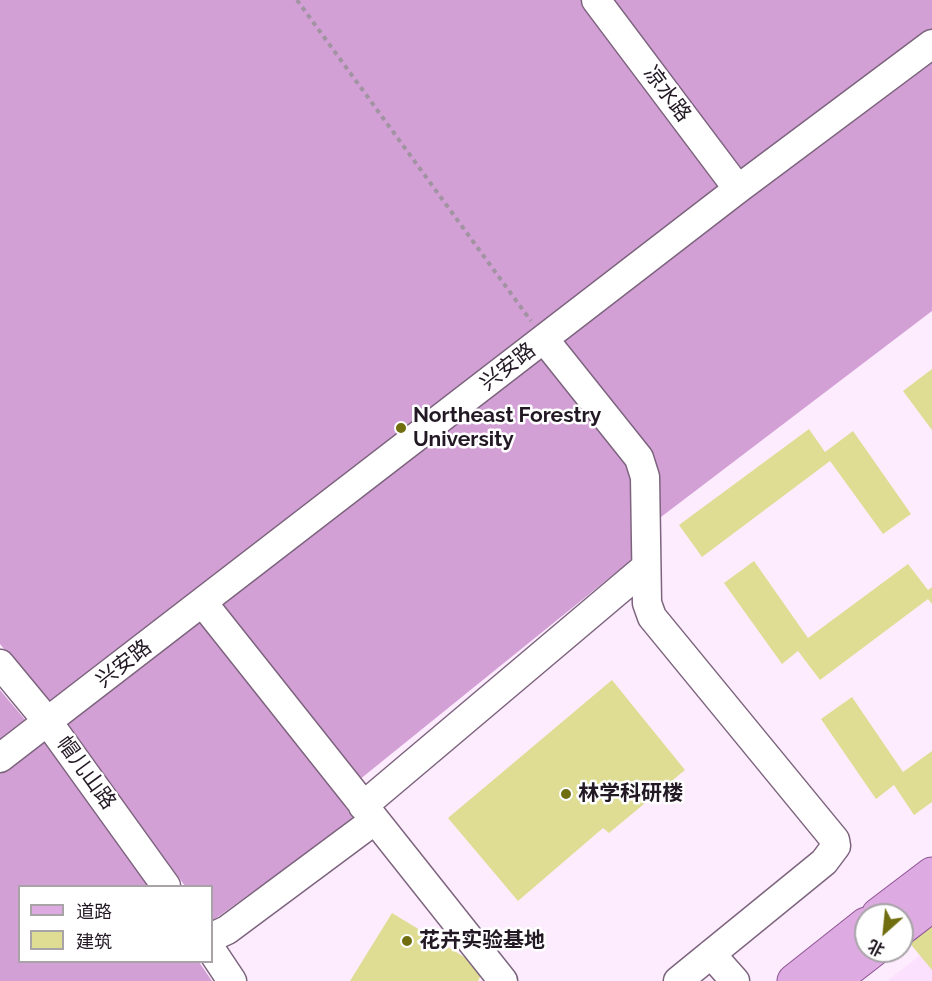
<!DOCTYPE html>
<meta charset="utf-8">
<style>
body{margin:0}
#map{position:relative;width:932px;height:981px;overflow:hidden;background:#fdecfe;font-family:Raleway,"Noto Sans SC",sans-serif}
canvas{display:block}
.legend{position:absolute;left:18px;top:885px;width:195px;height:78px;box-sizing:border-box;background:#fff;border:2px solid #a7a3a7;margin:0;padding:8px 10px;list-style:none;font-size:18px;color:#231924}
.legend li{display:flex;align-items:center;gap:12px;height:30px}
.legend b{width:30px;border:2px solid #a7a3a7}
.north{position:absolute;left:854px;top:903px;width:60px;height:60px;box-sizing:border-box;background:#fff;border:2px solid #a7a3a7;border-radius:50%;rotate:207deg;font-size:16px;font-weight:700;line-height:24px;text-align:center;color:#231924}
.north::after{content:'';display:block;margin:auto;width:21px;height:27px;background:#706e0f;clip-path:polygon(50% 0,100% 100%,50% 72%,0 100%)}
</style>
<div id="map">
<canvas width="932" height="981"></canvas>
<ul class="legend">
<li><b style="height:8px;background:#ddabe1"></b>道路</li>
<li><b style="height:16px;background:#dedd93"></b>建筑</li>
</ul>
<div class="north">北</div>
</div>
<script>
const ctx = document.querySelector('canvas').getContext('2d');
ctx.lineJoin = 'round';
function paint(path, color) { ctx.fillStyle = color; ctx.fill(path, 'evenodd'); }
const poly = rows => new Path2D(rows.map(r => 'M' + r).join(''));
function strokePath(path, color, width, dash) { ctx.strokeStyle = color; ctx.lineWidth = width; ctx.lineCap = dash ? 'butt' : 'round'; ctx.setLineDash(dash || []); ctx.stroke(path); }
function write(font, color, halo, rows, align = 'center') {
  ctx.font = font + ' Raleway,"Noto Sans SC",sans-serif'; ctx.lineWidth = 5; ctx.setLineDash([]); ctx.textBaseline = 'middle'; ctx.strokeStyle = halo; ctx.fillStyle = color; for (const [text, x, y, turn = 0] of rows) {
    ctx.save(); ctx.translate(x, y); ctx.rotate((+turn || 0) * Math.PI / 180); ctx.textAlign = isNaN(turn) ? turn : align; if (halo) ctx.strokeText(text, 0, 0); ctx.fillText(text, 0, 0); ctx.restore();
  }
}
paint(poly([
 [932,946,932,981,887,981]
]), '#fce1fe');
paint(poly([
 [0,0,587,0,728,188,50,705,0,644],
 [607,0,932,0,932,35,740,178],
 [932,60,932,311,661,517,629,562,338,797,354,819,212,921,212,886,185,886,64,721,742,201],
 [0,690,27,722,0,742],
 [46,736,148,886,20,886,20,962,199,962,212,981,0,981,0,770]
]), '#d3a0d6');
paint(poly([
 [932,369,932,430,903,391],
 [809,429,825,452,853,431,911,514,883,534,830,461,702,557,679,525],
 [754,561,808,638,908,564,928,590,932,587,932,604,928,599,820,680,798,651,782,664,724,583],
 [612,680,685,770,609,833,603,828,518,901,448,818],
 [852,697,903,772,932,751,932,802,914,815,894,785,876,799,821,719],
 [392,913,484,969,478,981,350,981],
 [932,922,932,970,908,941]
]), '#dedd93');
const minor = poly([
 [596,0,738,189],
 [544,339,639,458,645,477,647,603,652,617,835,840,836,846,824,862,678,981],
 [203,603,503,981],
 [0,664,48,722,166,886],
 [0,758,738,189,932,44],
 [363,806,646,567],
 [212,937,227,930,375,820],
 [212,951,232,981],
 [711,954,735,981]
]);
const major = poly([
 [878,915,932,874],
 [902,928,932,905],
 [794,981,866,924],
 [833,981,872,951]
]);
strokePath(minor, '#7d647e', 31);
strokePath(major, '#8d5492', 35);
strokePath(poly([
 [297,0,531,321]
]), '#a193a2', 4, [4.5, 4.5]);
strokePath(minor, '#fff', 28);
strokePath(major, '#ddabe1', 33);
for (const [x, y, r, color] of [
 [401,428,6,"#706e0f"],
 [566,794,6,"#706e0f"],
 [407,941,6,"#706e0f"]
]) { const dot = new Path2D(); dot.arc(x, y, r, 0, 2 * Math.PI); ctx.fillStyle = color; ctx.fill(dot); strokePath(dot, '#fff', 2); }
write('21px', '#231924', '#fff', [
 ["凉水路",667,94,53],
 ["兴安路",508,367,-38],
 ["兴安路",124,664,-38],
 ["帽儿山路",86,773,54]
]);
write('bold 21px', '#231924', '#fff', [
 ["Northeast Forestry",413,416],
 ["University",413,440],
 ["林学科研楼",578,794],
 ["花卉实验基地",419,941]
], 'left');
</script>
